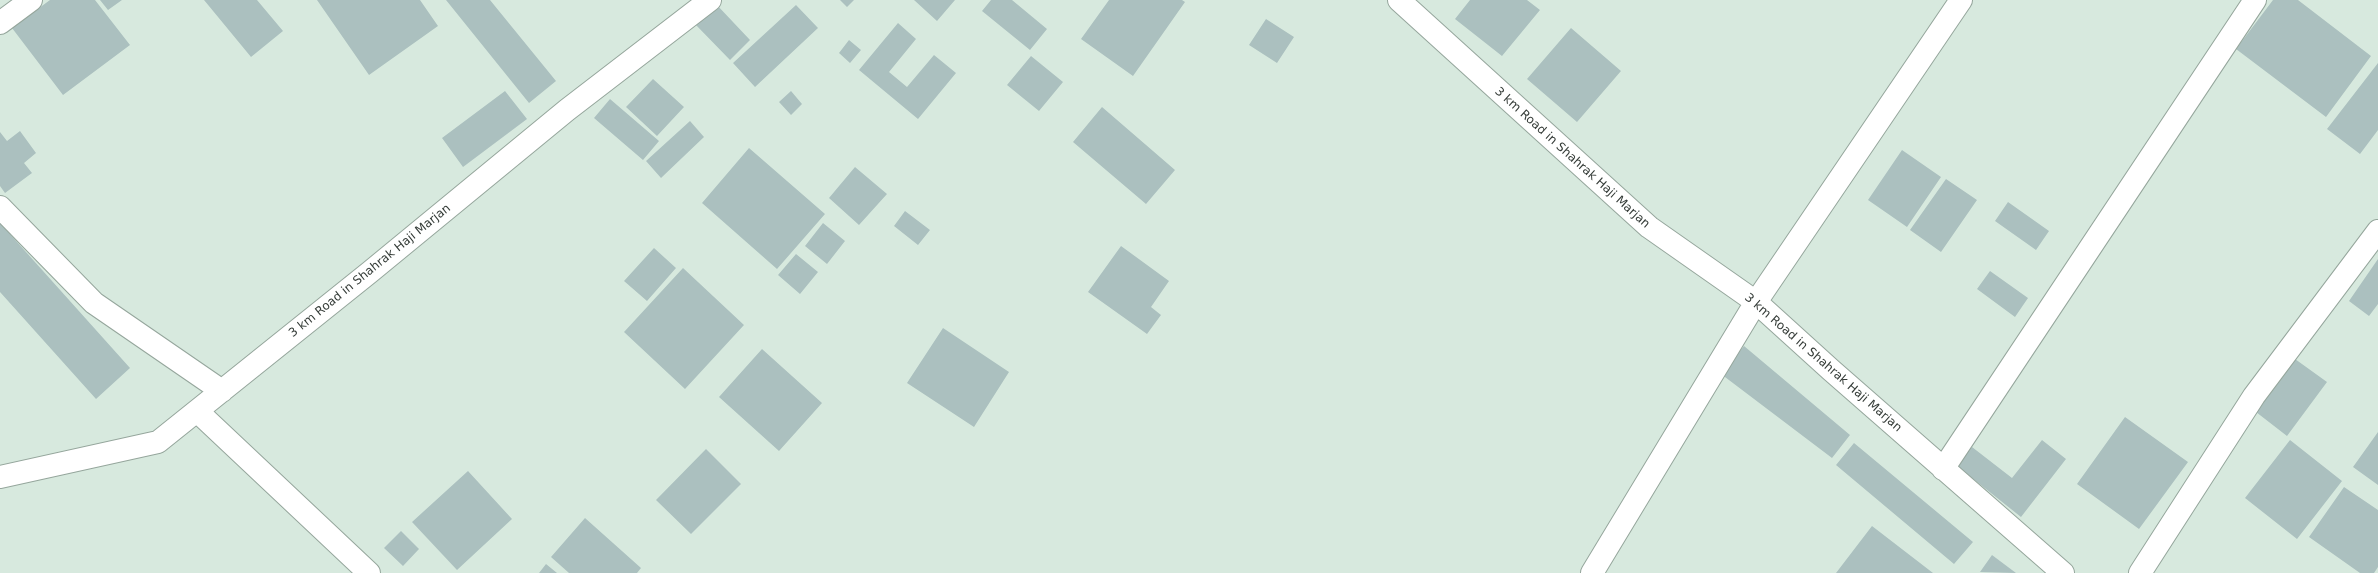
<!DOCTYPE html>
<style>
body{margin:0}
canvas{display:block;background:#d7e9de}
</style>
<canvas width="2378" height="573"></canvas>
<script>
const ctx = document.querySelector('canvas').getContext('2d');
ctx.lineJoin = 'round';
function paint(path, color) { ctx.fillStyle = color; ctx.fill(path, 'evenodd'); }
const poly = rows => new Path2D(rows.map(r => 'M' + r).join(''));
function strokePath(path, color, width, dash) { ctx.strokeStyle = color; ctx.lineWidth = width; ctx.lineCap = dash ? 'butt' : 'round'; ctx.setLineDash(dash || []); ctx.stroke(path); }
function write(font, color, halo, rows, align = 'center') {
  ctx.font = font + ' "DejaVu Sans",sans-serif'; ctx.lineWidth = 3; ctx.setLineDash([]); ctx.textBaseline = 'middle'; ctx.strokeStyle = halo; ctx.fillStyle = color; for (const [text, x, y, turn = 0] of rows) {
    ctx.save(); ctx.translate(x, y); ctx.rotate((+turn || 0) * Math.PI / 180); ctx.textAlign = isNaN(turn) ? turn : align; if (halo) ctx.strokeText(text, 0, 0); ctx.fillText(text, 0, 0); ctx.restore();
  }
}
paint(poly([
 [50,0,95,0,130,45,63,95,12,28],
 [100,0,122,0,108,10],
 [204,0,257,0,283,31,251,57],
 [317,0,420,0,438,26,369,75],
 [446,0,490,0,556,81,529,103],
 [840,0,854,0,847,7],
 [914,0,955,0,937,21],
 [991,0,1012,0,1047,29,1030,50,982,11],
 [1109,0,1182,0,1185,2,1133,76,1081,39],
 [1470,0,1527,0,1540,10,1502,56,1455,19],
 [2273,0,2298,0,2371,56,2326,117,2236,49],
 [716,4,750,40,730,60,695,24],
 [796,5,818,28,755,87,733,63],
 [1266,19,1294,37,1277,63,1249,45],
 [898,23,916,39,889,72,907,87,934,55,956,73,918,119,859,70],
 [1571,28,1621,71,1577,122,1527,79],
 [849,40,861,50,850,63,839,53],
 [1031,56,1063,82,1039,111,1007,85],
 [2378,63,2378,130,2360,154,2327,129],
 [653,79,684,107,657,136,626,107],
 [505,91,527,119,463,167,442,138],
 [791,91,802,104,791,115,779,102],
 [610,99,659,141,643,160,594,118],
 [1102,107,1175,170,1146,204,1073,142],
 [690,121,704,137,661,178,646,161],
 [20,131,36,153,24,163,32,173,5,193,0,186,0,132,7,141],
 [749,148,825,214,777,269,702,203],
 [1902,150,1941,177,1907,227,1868,200],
 [855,167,887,194,859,225,829,198],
 [1946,179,1977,200,1941,252,1910,230],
 [2008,202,2049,231,2036,250,1995,221],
 [905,211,930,230,918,245,894,226],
 [0,223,130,368,96,399,0,292],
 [823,223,845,241,827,264,805,246],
 [1121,246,1169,281,1151,307,1161,315,1147,334,1088,292],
 [654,248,676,268,647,301,624,281],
 [796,254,818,272,800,294,778,275],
 [2378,259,2378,304,2369,316,2349,301],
 [683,268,744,325,685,389,624,332],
 [1990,271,2028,298,2015,317,1977,289],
 [943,328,1009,372,974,427,907,383],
 [1744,346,1850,435,1832,458,1721,374],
 [762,349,822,403,779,451,719,397],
 [2295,359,2327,382,2287,436,2256,412],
 [2125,417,2188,462,2139,529,2077,484],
 [2378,432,2378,485,2353,467],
 [2042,440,2066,459,2021,517,1957,466,1972,447,2012,478],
 [2290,440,2342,481,2297,539,2245,498],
 [1854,443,1973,542,1954,564,1836,465],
 [706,449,741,484,691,534,656,500],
 [468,471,512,519,457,570,412,522],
 [2344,487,2378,510,2378,567,2374,573,2360,573,2309,537],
 [585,518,641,568,637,573,569,573,551,557],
 [1872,526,1933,573,1836,573],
 [401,531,419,549,403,566,384,548],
 [1992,555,2016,573,1980,572],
 [546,564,557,573,539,573]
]), '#abc0bf');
const minor = poly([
 [1399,0,1649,227,1756,302,1831,370,2063,573],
 [0,23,31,0],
 [0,207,94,303,222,391],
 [197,411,369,573],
 [1943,469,2255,0],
 [0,477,158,442,370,272,567,110,710,0],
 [1592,573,1756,302,1961,0],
 [2140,573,2254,396,2378,231]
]);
strokePath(minor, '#95a69c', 24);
strokePath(minor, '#fff', 22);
write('12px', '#353c38', '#fff', [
 ["3 km Road in Shahrak Haji Marjan",1572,158,42],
 ["3 km Road in Shahrak Haji Marjan",370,271,-39],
 ["3 km Road in Shahrak Haji Marjan",1823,363,41]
]);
</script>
